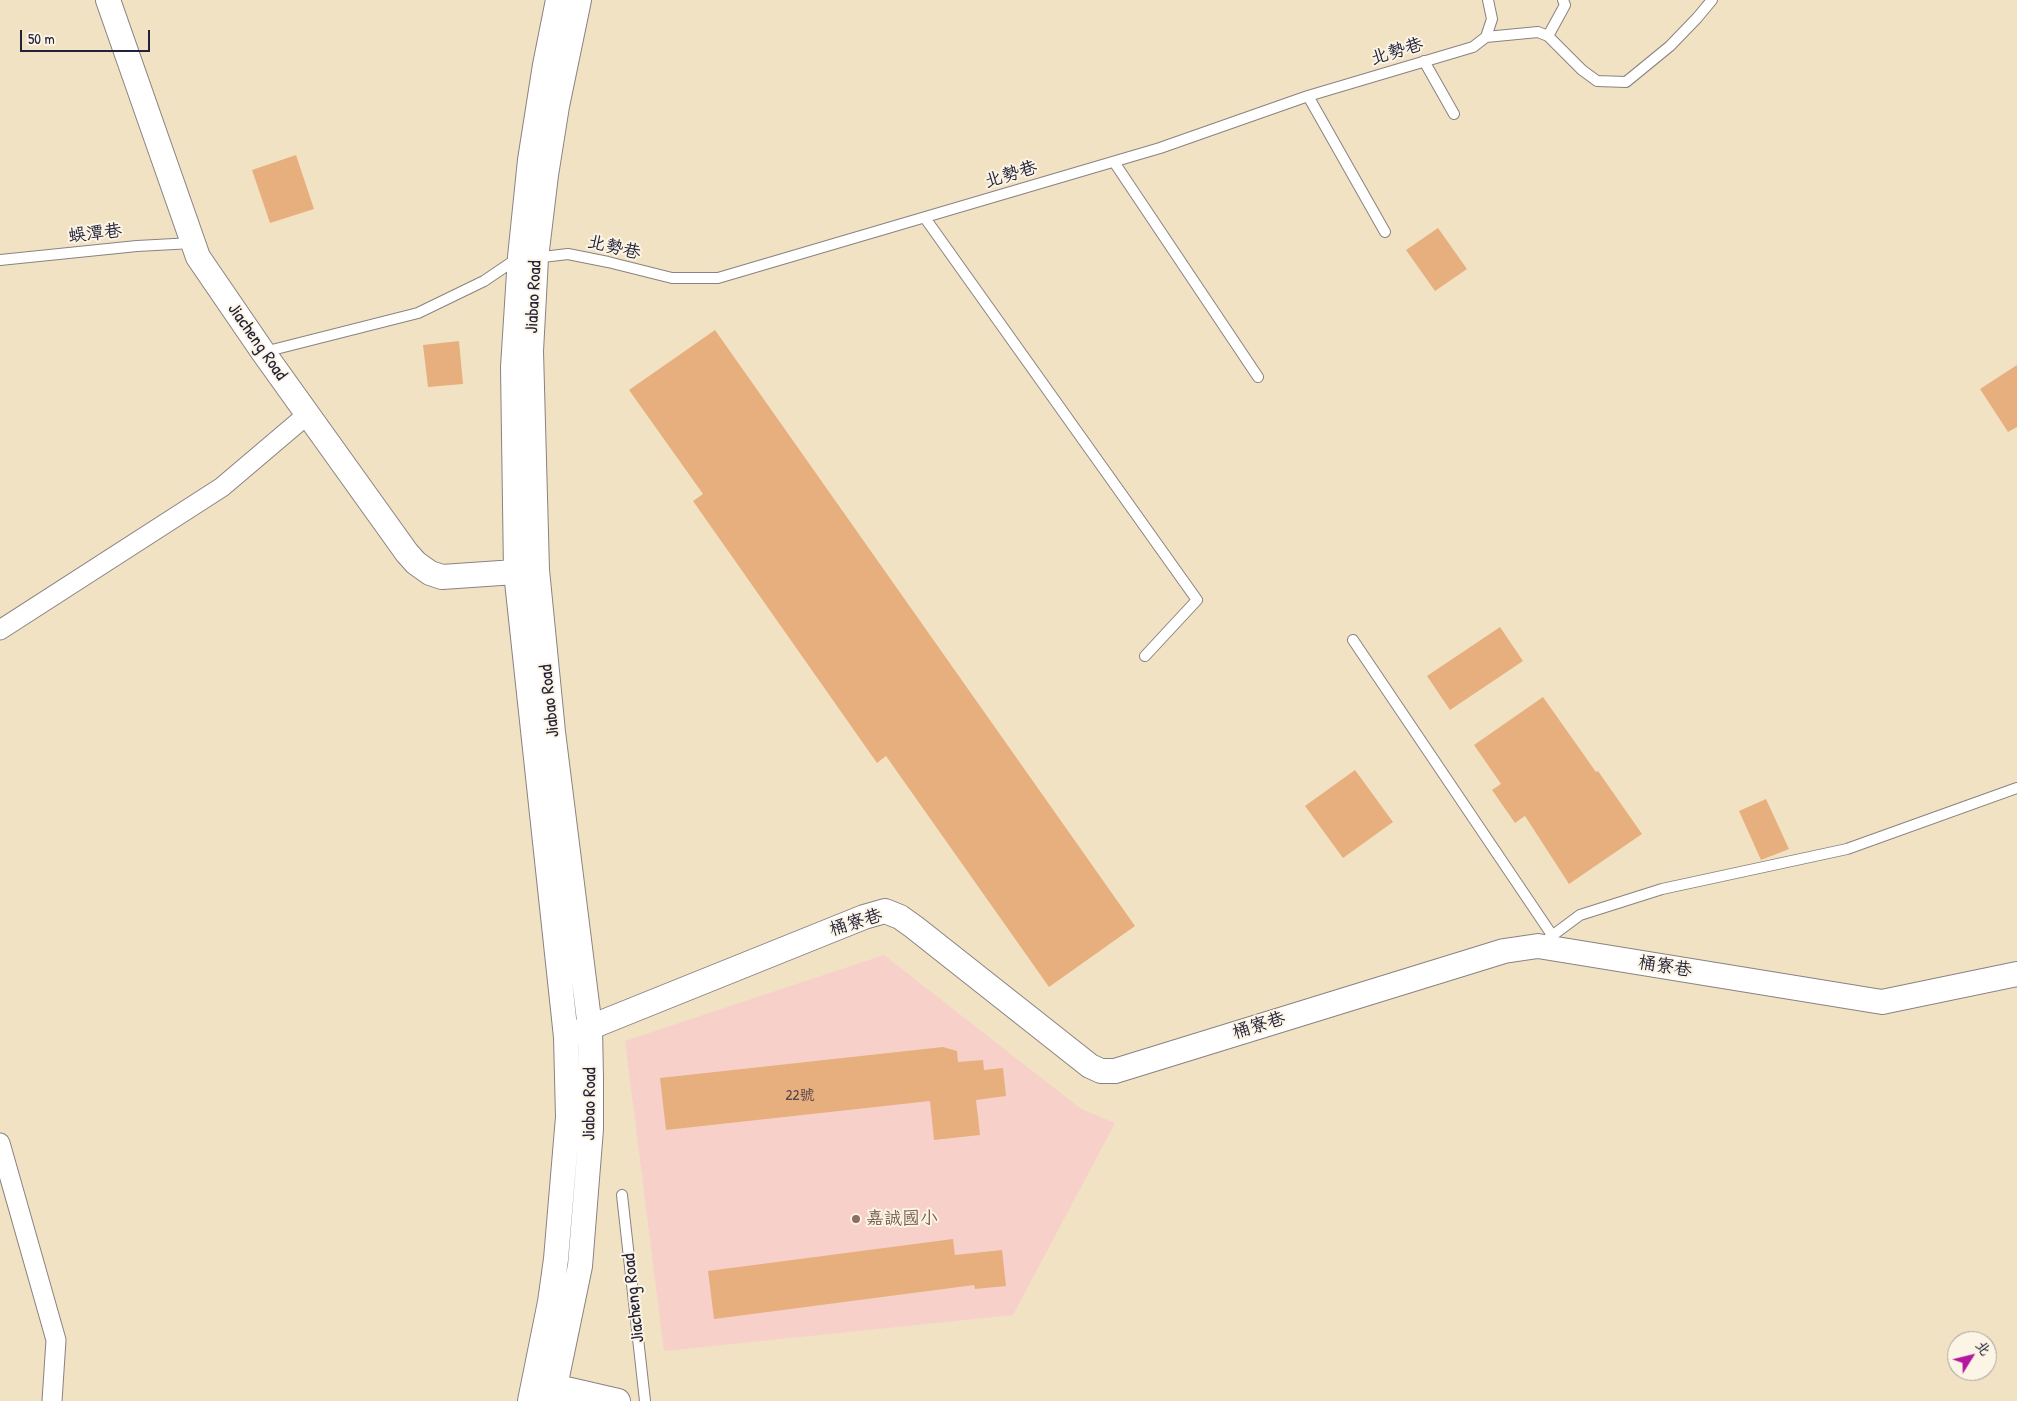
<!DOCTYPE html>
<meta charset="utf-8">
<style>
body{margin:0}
#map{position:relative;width:2017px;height:1401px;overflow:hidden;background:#f1e2c4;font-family:"Patrick Hand","LXGW WenKai TC",sans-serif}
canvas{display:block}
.north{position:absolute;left:1947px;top:1331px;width:50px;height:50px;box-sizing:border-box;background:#fcf5e5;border:1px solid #a5a1a1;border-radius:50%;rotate:54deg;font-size:14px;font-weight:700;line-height:20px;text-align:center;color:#22223b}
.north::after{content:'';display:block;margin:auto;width:18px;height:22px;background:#b5179e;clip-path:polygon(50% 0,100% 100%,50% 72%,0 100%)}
.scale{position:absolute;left:20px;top:30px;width:130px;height:22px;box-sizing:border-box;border:2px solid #22223b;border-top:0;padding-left:6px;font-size:15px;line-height:18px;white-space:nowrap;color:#22223b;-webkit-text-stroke:4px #fcf5e5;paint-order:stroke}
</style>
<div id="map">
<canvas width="2017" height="1401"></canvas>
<div class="north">北</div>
<div class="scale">50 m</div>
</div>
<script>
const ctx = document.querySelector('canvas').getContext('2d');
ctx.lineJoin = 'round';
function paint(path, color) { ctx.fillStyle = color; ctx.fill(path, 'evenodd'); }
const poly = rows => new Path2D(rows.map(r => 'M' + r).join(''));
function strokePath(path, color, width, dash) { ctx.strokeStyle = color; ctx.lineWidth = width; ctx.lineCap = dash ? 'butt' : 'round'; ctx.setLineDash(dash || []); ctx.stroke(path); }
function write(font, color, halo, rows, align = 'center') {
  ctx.font = font + ' "Patrick Hand","LXGW WenKai TC",sans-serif'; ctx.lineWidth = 4; ctx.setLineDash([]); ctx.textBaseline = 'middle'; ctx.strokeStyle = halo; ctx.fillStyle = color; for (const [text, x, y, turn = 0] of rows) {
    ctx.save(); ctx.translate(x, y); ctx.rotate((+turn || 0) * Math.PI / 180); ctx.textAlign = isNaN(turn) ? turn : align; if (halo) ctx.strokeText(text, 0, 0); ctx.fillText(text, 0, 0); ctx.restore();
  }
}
paint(poly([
 [884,955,1081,1109,1115,1123,1013,1315,664,1351,625,1041]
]), '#f7d0c9');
paint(poly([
 [296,155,314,209,270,223,252,170],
 [1438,228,1467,269,1435,291,1406,250],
 [715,330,1135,926,1049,987,886,756,877,763,693,501,703,494,629,390],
 [459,341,463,384,428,387,423,345],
 [2017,365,2017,427,2008,432,1980,389],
 [1500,627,1523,661,1450,710,1427,676],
 [1543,697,1596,772,1598,771,1642,834,1569,884,1525,816,1515,823,1492,790,1501,784,1474,745],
 [1355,770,1393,822,1343,858,1305,806],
 [1766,799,1789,849,1761,860,1739,811],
 [943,1047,957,1051,958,1062,983,1060,984,1070,1003,1068,1006,1096,976,1100,980,1135,934,1140,930,1101,666,1130,660,1078],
 [953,1239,955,1255,1002,1250,1006,1286,975,1289,974,1285,714,1319,708,1271]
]), '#e8af7e');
const service = poly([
 [1548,36,1565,5,1563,0],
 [1486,37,1538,32,1548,36,1582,70,1597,81,1626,82,1670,46,1697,18,1712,0],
 [1424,61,1454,114],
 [1308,96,1385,232],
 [1114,162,1258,377],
 [925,218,1197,600,1145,656],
 [534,258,568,254,608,262,672,278,718,278,1160,148,1308,96,1473,47,1486,37,1492,19,1488,0],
 [0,260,137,246,193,243],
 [264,352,418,313,484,281,518,258],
 [1353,640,1552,935],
 [1541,944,1580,915,1662,889,1847,849,2017,788],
 [622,1195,645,1401]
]);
const minor = poly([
 [0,630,222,487,308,414],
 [0,1143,56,1340,52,1401]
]);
const tertiary = poly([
 [108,0,198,257,263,352,407,553,416,563,430,573,442,577,530,571],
 [566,1037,864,917,885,911,900,917,914,927,1090,1066,1101,1071,1115,1071,1504,951,1538,946,1882,1002,2017,974],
 [540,1383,618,1401],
 [530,1401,550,1302,556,1259,568,1117,566,1037,516,572,513,367,520,257,530,160,545,65,558,0],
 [552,1401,580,1266,591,1129,591,1078,590,1028,553,732,537,570,531,351,536,258,546,175,557,106,579,0]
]);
strokePath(service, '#8a8280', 12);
strokePath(minor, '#8a8280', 21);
strokePath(tertiary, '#8a8280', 26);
strokePath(service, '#fff', 10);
strokePath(minor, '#fff', 19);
strokePath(tertiary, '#fff', 24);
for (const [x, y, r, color] of [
 [856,1219,5,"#8d6e63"]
]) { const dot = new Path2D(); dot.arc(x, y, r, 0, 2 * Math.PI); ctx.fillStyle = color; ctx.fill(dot); strokePath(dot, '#fcf5e5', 2); }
write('15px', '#54454c', null, [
 ["22號",800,1096]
]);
write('18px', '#22223b', '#fcf5e5', [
 ["北勢巷",1397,52,-17],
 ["北勢巷",1011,175,-17],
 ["蜈潭巷",95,234,-6],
 ["北勢巷",614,248,13],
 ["Jiabao Road",534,297,-87],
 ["Jiacheng Road",257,342,55],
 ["Jiabao Road",550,701,-96],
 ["桶寮巷",856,923,-17],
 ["桶寮巷",1665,967,9],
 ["桶寮巷",1259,1026,-17],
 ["Jiabao Road",590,1104,-89],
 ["Jiacheng Road",634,1298,-96]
]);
write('18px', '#785e54', '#fcf5e5', [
 ["嘉誠國小",866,1219]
], 'left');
</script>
